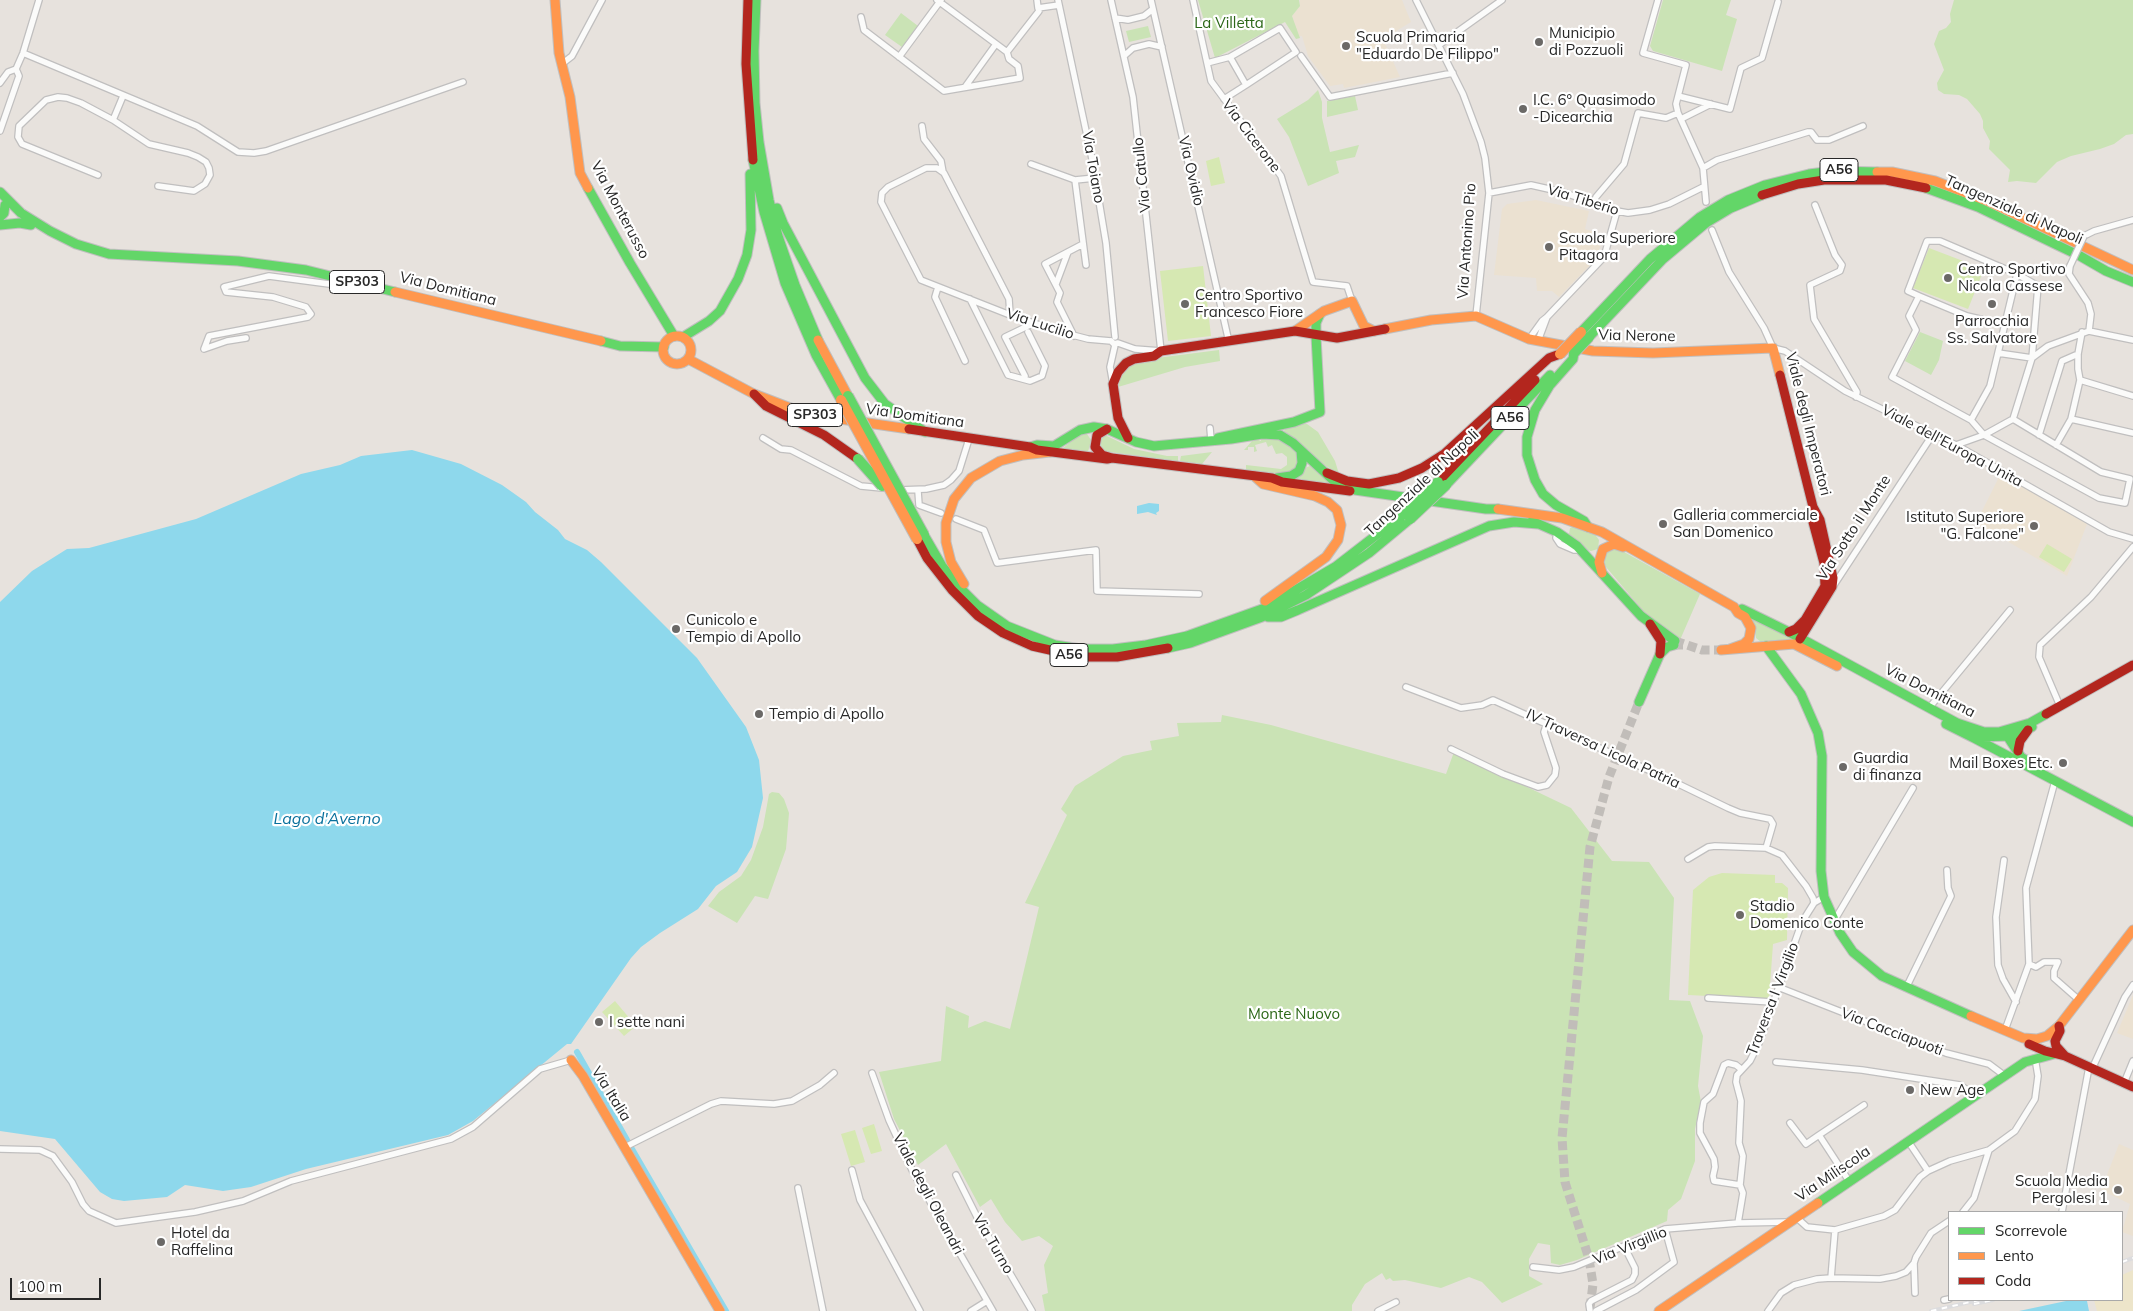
<!DOCTYPE html>
<meta charset="utf-8">
<style>
body{margin:0}
#map{position:relative;width:2133px;height:1311px;overflow:hidden;background:#e7e2dd;font-family:Mulish,sans-serif}
canvas{display:block}
.legend{position:absolute;left:1948px;top:1211px;width:175px;height:90px;box-sizing:border-box;background:#fff;border:1px solid #a9a9a9;margin:0;padding:6px 9px;list-style:none;font-size:15px;color:#282828}
.legend li{display:flex;align-items:center;gap:10px;height:25px}
.legend b{width:25px;border:1px solid #a9a9a9}
.scale{position:absolute;left:10px;top:1278px;width:91px;height:22px;box-sizing:border-box;border:2px solid #282828;border-top:0;padding-left:6px;font-size:15px;line-height:18px;white-space:nowrap;color:#282828;-webkit-text-stroke:4px #fff;paint-order:stroke}
</style>
<div id="map">
<canvas width="2133" height="1311"></canvas>
<ul class="legend">
<li><b style="height:6px;background:#63d668"></b>Scorrevole</li>
<li><b style="height:6px;background:#ff974d"></b>Lento</li>
<li><b style="height:6px;background:#b3261e"></b>Coda</li>
</ul>
<div class="scale">100 m</div>
</div>
<script>
const ctx = document.querySelector('canvas').getContext('2d');
ctx.lineJoin = 'round';
function paint(path, color) { ctx.fillStyle = color; ctx.fill(path, 'evenodd'); }
const poly = rows => new Path2D(rows.map(r => 'M' + r).join(''));
function strokePath(path, color, width, dash) { ctx.strokeStyle = color; ctx.lineWidth = width; ctx.lineCap = dash ? 'butt' : 'round'; ctx.setLineDash(dash || []); ctx.stroke(path); }
function write(font, color, halo, rows, align = 'center') {
  ctx.font = font + ' Mulish,sans-serif'; ctx.lineWidth = 4.5; ctx.setLineDash([]); ctx.textBaseline = 'middle'; ctx.strokeStyle = halo; ctx.fillStyle = color; for (const [text, x, y, turn = 0] of rows) {
    ctx.save(); ctx.translate(x, y); ctx.rotate((+turn || 0) * Math.PI / 180); ctx.textAlign = isNaN(turn) ? turn : align; if (halo) ctx.strokeText(text, 0, 0); ctx.fillText(text, 0, 0); ctx.restore();
  }
}
paint(poly([
 [1300,0,1402,0,1411,22,1383,39,1400,77,1344,88,1343,84,1330,86,1308,56,1302,36,1299,36,1292,16,1300,6],
 [1536,200,1589,211,1585,229,1604,235,1596,259,1559,297,1552,291,1537,291,1536,278,1494,275,1502,209,1507,204],
 [2001,473,2087,524,2067,576,1976,523],
 [2133,995,2133,1039,2117,1033],
 [2119,1144,2133,1150,2133,1236,2122,1232,2130,1204,2101,1190]
]), '#ebe1d1');
paint(poly([
 [1198,0,1299,0,1300,6,1292,16,1300,38,1296,39,1285,22,1215,58],
 [1663,0,1731,0,1726,15,1737,19,1722,71,1653,51,1650,46],
 [1954,0,2133,0,2133,134,2126,135,2114,144,2100,149,2071,156,2057,162,2036,183,2017,181,2008,182,2010,170,1989,149,1990,141,1983,128,1983,121,1980,114,1967,99,1959,95,1944,94,1938,90,1937,83,1944,70,1934,44,1939,31,1946,28,1951,22,1950,14],
 [901,13,918,26,902,47,885,35],
 [1148,26,1151,37,1129,42,1126,31],
 [1318,90,1322,102,1322,118,1330,152,1359,145,1355,157,1336,161,1339,173,1308,186,1289,137,1277,119,1308,100],
 [1355,96,1358,110,1327,117,1327,101],
 [1920,332,1943,341,1939,360,1931,375,1905,361],
 [1219,350,1220,361,1185,367,1118,387,1120,376,1128,366,1141,360],
 [1302,423,1307,424,1318,432,1335,461,1339,474,1318,461,1299,442,1284,431,1286,427],
 [1080,434,1087,434,1091,440,1088,452,1062,449],
 [1105,435,1134,449,1167,456,1178,456,1178,461,1102,451,1098,446,1100,438],
 [1261,438,1280,440,1292,447,1298,455,1299,461,1296,468,1290,472,1276,474,1246,470,1246,465,1281,469,1287,465,1287,457,1282,453,1276,454,1272,445,1268,447,1266,442,1255,445,1257,451,1254,452,1254,447,1248,447,1248,450,1244,450,1252,441,1256,439,1261,441],
 [1212,452,1202,464,1180,461,1181,456],
 [1310,466,1329,480,1332,484,1297,480,1297,477,1305,468],
 [1575,526,1594,533,1599,540,1598,549,1591,551,1588,550,1569,534,1570,528],
 [1615,547,1700,594,1680,640,1661,628,1645,613,1606,567,1602,556,1604,553],
 [1750,617,1792,639,1761,642,1756,638,1755,629],
 [1222,715,1271,725,1446,774,1454,752,1571,808,1612,861,1649,862,1674,898,1669,1000,1690,1001,1703,1036,1698,1086,1701,1102,1695,1129,1695,1161,1681,1199,1668,1210,1667,1221,1577,1260,1560,1265,1551,1263,1550,1245,1538,1243,1529,1259,1529,1276,1543,1284,1502,1303,1482,1282,1469,1277,1441,1288,1405,1280,1393,1281,1390,1278,1386,1280,1382,1273,1365,1284,1352,1305,1352,1311,1045,1311,1042,1295,1048,1293,1044,1265,1053,1246,1039,1236,1022,1241,1005,1222,991,1199,980,1207,946,1144,918,1165,894,1119,879,1072,941,1061,946,1006,969,1016,968,1028,985,1021,1010,1029,1039,907,1025,903,1067,815,1061,809,1075,786,1123,756,1152,750,1150,741,1179,736,1177,723,1221,722],
 [772,792,779,793,784,799,789,813,786,849,768,899,755,896,737,923,708,906,719,892,741,876,751,860,763,827,769,794]
]), '#cae3b5');
paint(poly([
 [2133,1270,2133,1311,2097,1311,2094,1300,2122,1300,2122,1275]
]), '#ede5ca');
paint(poly([
 [1219,157,1225,183,1211,186,1206,161],
 [1929,248,1984,269,1968,309,1913,288],
 [1203,266,1211,336,1168,341,1160,271],
 [2047,544,2072,559,2064,572,2039,557],
 [1722,873,1775,875,1775,883,1782,883,1788,888,1787,940,1773,944,1769,999,1688,995,1693,890,1709,877],
 [615,1001,636,1026,624,1036,602,1012],
 [874,1124,882,1151,871,1154,862,1128],
 [855,1130,865,1162,851,1166,841,1134]
]), '#d6e8b2');
paint(poly([
 [412,450,461,464,502,485,526,502,535,512,558,530,565,539,587,550,601,562,697,658,746,727,759,760,763,798,752,847,737,872,716,886,698,909,660,933,641,947,631,958,571,1044,567,1044,473,1121,448,1135,306,1169,251,1187,223,1191,185,1185,167,1197,124,1201,112,1199,100,1192,55,1139,0,1131,0,602,32,571,67,549,89,548,196,519,301,474,340,465,361,456],
 [1149,503,1159,504,1159,511,1156,513,1157,515,1148,512,1137,514,1137,506],
 [2066,1301,2087,1301,2089,1311,2019,1311]
]), '#8ed8ec');
strokePath(poly([
 [577,1052,627,1140],
 [632,1149,726,1311]
]), '#8ed8ec', 6);
strokePath(poly([
 [1674,645,1683,645],
 [1590,1308,1593,1284,1589,1259,1565,1182,1562,1138,1590,847,1609,777,1639,702]
]), '#c1bdb9', 9, [9, 4.5]);
strokePath(poly([
 [1675,641,1702,650,1721,650]
]), '#c1bdb9', 9, [9, 4.5]);
const street = poly([
 [937,0,1007,52,1039,11,1038,8],
 [1037,0,1038,8,1059,5],
 [1058,0,1092,159,1106,243,1115,337],
 [1111,0,1133,97,1161,351,1135,349,1118,343,1114,344,1111,341],
 [1151,0,1229,342],
 [1193,0,1211,81,1281,176,1313,282,1347,286,1352,301],
 [1416,0,1463,94,1481,142,1485,158,1489,193,1476,316],
 [1658,0,1643,53,1686,65,1676,104,1678,113,1703,168,1706,202],
 [861,17,864,30,944,91,1020,78,1018,66,1009,59,1007,52],
 [1115,18,1128,20,1144,16,1153,9],
 [1439,45,1502,0],
 [23,53,197,126,238,152,254,153,266,151,463,82],
 [1124,56,1133,48,1149,44,1162,47],
 [1301,56,1330,97,1453,73],
 [899,57,941,0],
 [1230,57,1280,28,1296,52,1246,85],
 [563,63,572,56,602,0],
 [1207,63,1230,57,1246,85,1224,99],
 [0,83,8,72,16,69,23,53,39,0],
 [965,87,996,44],
 [1678,96,1730,109,1741,68,1762,58,1778,2],
 [1681,119,1711,104],
 [113,120,123,96],
 [922,126,924,139,941,161,943,172],
 [0,131,19,76,16,69],
 [1031,164,1075,180,1095,178],
 [1703,168,1717,160,1808,132,1811,132,1817,140,1829,140,1863,126],
 [98,175,22,144,18,137,19,126,46,100,58,97,67,98,81,103,113,120,149,144,188,153,198,157,206,162,209,168,210,175,205,184,194,191,158,186],
 [1075,180,1086,265],
 [1489,193,1531,185,1562,192,1617,211,1628,213,1650,210,1669,204,1703,187],
 [1594,203,1596,197,1624,164,1638,113,1666,118,1678,113],
 [1815,205,1835,255,1842,265,1840,271,1810,285,1814,319,1857,392,1856,397],
 [1712,230,1729,272,1764,328,1773,348,1785,351,1845,391,1956,445,2109,532,2133,539],
 [2084,236,2094,231,2133,220],
 [2070,266,2069,274,2088,303,2091,314,2089,331],
 [1056,284,1068,252],
 [938,287,935,297,965,361],
 [1919,296,1908,291,1927,241,1940,241,2017,274,2038,286,2032,358,2013,419,1984,435,1956,445],
 [970,299,1008,375,1030,381,1042,376,1045,366,1028,332],
 [1010,315,1009,299,944,173,937,168,926,168,888,187,882,193,881,202,921,280,1010,315,1061,332,1088,339,1111,341],
 [1547,317,1604,257,1617,211],
 [1074,336,1057,302,1060,293,1045,264,1083,244],
 [246,338,227,341,204,349,209,336,308,317,311,314,306,307,273,297,226,292,224,287,269,276,344,286,355,283],
 [1529,339,1542,321,1547,317,1538,341],
 [1998,353,2032,358,2048,346,2089,331,2133,340],
 [1025,376,1005,337,1034,323],
 [2080,380,2133,396],
 [1113,384,1110,367,1115,345],
 [2013,419,2101,472,2130,479,2125,503,2099,498,1984,435,1971,420,1990,386,2017,274],
 [2071,419,2133,433],
 [1971,420,1892,377,1916,330,1909,316,1919,296,1967,316,2005,325],
 [1210,428,1211,440],
 [2039,435,2062,361,2078,354],
 [763,438,781,449,791,450,861,486,882,488],
 [2056,445,2071,419,2080,380,2078,369,2078,354,2082,332],
 [899,490,926,489,944,485,951,480,959,471,969,439],
 [918,491,919,505,941,513],
 [956,519,984,530,997,563,1096,550,1097,591,1199,594],
 [1557,532,1556,538,1560,544,1574,550,1581,550],
 [1834,585,1933,434],
 [1406,687,1461,708,1482,705,1493,700,1664,777,1728,808,1740,813,1770,819,1773,824,1766,848],
 [2060,706,2039,657,2040,645,2091,597,2133,547],
 [1929,708,2010,610],
 [1451,749,1503,774,1538,787,1547,785,1555,775,1556,768,1544,732,1547,723],
 [1688,859,1708,847,1715,846,1766,848,1782,855,1806,886,1813,898,1814,903],
 [2004,860,1996,917,1998,965,2003,979,2016,1002],
 [1834,921,1913,788],
 [2029,964,2036,967,2044,962,2058,962,2054,971,2054,978,2079,1000],
 [1778,987,1946,1053,1989,1064,2005,1076],
 [1906,988,1951,896,1948,888,1947,870],
 [1708,998,1772,1002],
 [2005,1030,2029,964,2026,888,2055,781],
 [1776,1062,1862,1070,1960,1085,1976,1096],
 [2092,1069,2125,997,2133,985],
 [872,1073,889,1120,913,1172,993,1311],
 [2124,1083,2133,1061],
 [1790,1123,1806,1144,1819,1135,1849,1181],
 [1819,1135,1864,1105],
 [1908,1141,1928,1171],
 [625,1147,711,1104,721,1101,774,1104,792,1101,820,1085,834,1073],
 [0,1149,40,1150,53,1156,72,1182,83,1204,89,1211,116,1223,195,1212,243,1201,291,1181,451,1139,473,1127,540,1069,571,1060],
 [852,1170,860,1200,920,1311],
 [956,1175,977,1217,1032,1311],
 [1740,1185,1714,1181,1713,1176,1715,1167,1714,1159,1700,1133,1700,1123,1704,1102,1713,1094,1724,1065,1728,1063,1736,1065,1741,1069],
 [798,1188,823,1311],
 [1963,1212,1974,1198,1989,1150],
 [2062,1212,2089,1067],
 [1796,1217,1807,1227,1835,1230],
 [1738,1223,1743,1193,1740,1185,1743,1156,1739,1143,1741,1101,1736,1082,1737,1075,1750,1061,1759,1043,1802,922,1814,903,1824,897],
 [1533,1267,1559,1270,1574,1267,1665,1229,1738,1223,1788,1222],
 [1831,1278,1880,1279,1896,1276,1906,1272,1914,1263],
 [1915,1293,1914,1263,1916,1257,1931,1233,1949,1221],
 [1944,1300,1949,1299],
 [971,1311,987,1301],
 [1378,1311,1396,1302],
 [1590,1311,1589,1304,1591,1301,1632,1280,1635,1274,1635,1268,1624,1246],
 [1596,1311,1636,1290,1674,1262,1665,1229],
 [1768,1311,1781,1293,1794,1285,1817,1279,1831,1278,1835,1230,1884,1216,1895,1210,1920,1177,1928,1171,1950,1161,1989,1150,2015,1131,2035,1099,2038,1076,2035,1058]
]);
const fast = poly([
 [756,0,754,51,755,103,759,142,769,200,778,236,795,285,818,340],
 [753,160,764,212,785,283,816,355,841,400],
 [588,188,630,263,674,336],
 [1926,188,1978,207,2080,256,2106,271,2133,282],
 [0,192,21,213,50,231,76,244,109,254,238,261,306,270,395,292],
 [777,208,783,223,865,378,885,404,925,432],
 [0,217,4,213,5,205],
 [0,225,20,223,31,225],
 [1581,332,1650,259,1700,217,1728,200,1765,185,1809,174,1833,171,1877,172],
 [683,337,709,321,720,311,738,279,747,255,751,230,750,174],
 [1589,337,1663,259,1706,223,1731,208,1762,195],
 [601,341,620,346,664,347],
 [1574,353,1573,359,1550,385,1535,410,1527,437,1527,455,1535,480,1543,494,1556,505,1584,521,1588,527],
 [1218,438,1294,422,1320,412,1316,336,1316,323,1320,314],
 [1030,447,1037,445,1054,446,1080,430,1094,427,1107,429,1136,442,1154,446,1231,439,1262,434,1280,435,1293,443,1333,480,1355,490,1486,509,1498,509],
 [1277,478,1291,476,1299,471,1302,463,1301,451],
 [1446,485,1550,375],
 [1532,521,1557,532,1577,546,1641,616,1675,641],
 [924,535,942,566,960,588,977,605,1007,626,1055,645,1081,649,1113,649,1146,645,1187,636,1265,608,1335,567,1401,516],
 [1742,609,1789,632,1957,723,1984,732,1999,732,2030,723,2046,714],
 [1268,617,1281,617,1298,610,1489,526,1514,522,1538,524],
 [1766,646,1801,694,1818,733,1822,756,1821,871,1824,897,1840,933,1853,952,1882,976,1971,1016],
 [1168,648,1190,643,1262,617,1306,595,1369,553,1410,519],
 [1639,702,1660,654,1667,647,1674,645],
 [1946,724,1972,737,2013,736,2032,727],
 [2002,734,2008,737,2021,757,2031,763],
 [1972,737,2133,822],
 [1818,1203,2025,1062,2054,1054]
]);
const slow = poly([
 [555,0,559,53,570,97,580,173,588,188],
 [1877,172,1892,172,1935,181,1987,201,2133,270],
 [395,292,601,341],
 [1385,329,1431,320,1476,316,1529,339,1593,351,1653,353,1773,348,1780,375],
 [1295,331,1324,311,1352,301,1364,326,1374,331],
 '663 350a14 14 0 1 1 28 0a14 14 0 1 1-28 0Z',
 [818,340,848,396],
 [688,359,754,394,806,414,909,429],
 [1254,476,1263,484,1315,496,1328,502,1337,510,1341,525,1338,540,1326,557,1265,601],
 [1498,509,1562,518,1602,532,1734,607,1738,613,1745,617,1751,628,1749,639,1744,644,1730,649],
 [1602,573,1599,562,1603,549,1614,544,1623,547],
 [964,584,951,562,946,542,946,523,954,499,971,478,1000,461,1023,455,1050,452],
 [1721,650,1794,644,1837,666],
 [1971,1016,2023,1038,2037,1039,2047,1036,2059,1026,2133,930],
 [571,1060,583,1076,720,1311],
 [1659,1311,1818,1203]
]);
const jam = poly([
 [748,0,746,64,753,160],
 [1762,195,1798,184,1824,180,1886,180,1926,188],
 [1780,375,1813,507,1820,520,1833,578,1832,587,1800,639],
 [754,394,766,406,824,435,858,459],
 [909,429,1030,447,1037,450,1107,459,1112,458],
 [1107,429,1097,435,1095,447,1102,455,1112,458,1272,478,1282,482,1350,491],
 [1128,438,1118,418,1113,384,1118,372,1126,363,1134,359,1154,356,1161,351,1295,331,1337,338,1385,329],
 [1327,473,1347,481,1369,484,1399,478,1422,468,1444,454,1549,358,1560,354],
 [1438,482,1535,380],
 [917,539,927,558,952,590,978,616,1003,633,1032,646,1081,657,1117,657,1168,648],
 [1650,624,1661,641,1660,654],
 [1789,632,1796,629,1805,620,1825,586,1824,563,1813,522,1813,508],
 [2046,714,2133,665],
 [2018,751,2020,741,2028,730],
 [2059,1026,2060,1031,2055,1041,2056,1046,2065,1056],
 [2029,1044,2045,1051,2065,1056,2133,1087]
]);
strokePath(street, '#c0bfbf', 8);
strokePath(fast, '#c0bfbf', 11);
strokePath(slow, '#c0bfbf', 11);
strokePath(jam, '#c0bfbf', 11);
strokePath(street, '#fbfbfa', 5.5);
strokePath(fast, '#63d668', 9);
strokePath(slow, '#ff974d', 9);
strokePath(jam, '#b3261e', 9);
const rail = poly([
 [2122,1262,2133,1258],
 [1974,1304,1993,1300],
 [1931,1311,1979,1300]
]);
strokePath(rail, '#dcdcde', 4);
strokePath(rail, '#fff', 2, [5.5]);
const streetBridge = poly([
 [2070,266,2084,236]
]);
const fastBridge = poly([
 [1574,353,1589,337],
 [848,396,924,535],
 [858,459,882,486],
 [1401,516,1438,482],
 [1410,519,1446,485]
]);
const slowBridge = poly([
 [1560,354,1581,332],
 [841,400,917,539]
]);
strokePath(streetBridge, '#c0bfbf', 8, []);
strokePath(fastBridge, '#bfbdbc', 12, []);
strokePath(slowBridge, '#bfbdbc', 12, []);
strokePath(streetBridge, '#fbfbfa', 5.5);
strokePath(fastBridge, '#63d668', 10);
strokePath(slowBridge, '#ff974d', 10);
for (const [x, y, r, color] of [
 [1539,42,5,"#6b6967"],
 [1346,46,5,"#6b6967"],
 [1523,109,5,"#6b6967"],
 [1549,247,5,"#6b6967"],
 [1948,278,5,"#6b6967"],
 [1185,304,5,"#6b6967"],
 [1992,304,5,"#6b6967"],
 [1663,524,5,"#6b6967"],
 [2034,526,5,"#6b6967"],
 [676,629,5,"#6b6967"],
 [759,714,5,"#6b6967"],
 [2063,763,5,"#6b6967"],
 [1843,767,5,"#6b6967"],
 [1740,915,5,"#6b6967"],
 [599,1022,5,"#6b6967"],
 [1910,1090,5,"#6b6967"],
 [2118,1190,5,"#6b6967"],
 [161,1242,5,"#6b6967"]
]) { const dot = new Path2D(); dot.arc(x, y, r, 0, 2 * Math.PI); ctx.fillStyle = color; ctx.fill(dot); strokePath(dot, '#fff', 2); }
for (const [x, y, w] of [
 [1839,170,38],
 [357,282,55],
 [815,415,55],
 [1510,418,38],
 [1069,655,38]
]) { const box = new Path2D(); box.roundRect(x - w / 2, y - 11.5, w, 23, 4); ctx.fillStyle = '#fff'; ctx.fill(box); strokePath(box, '#282828', 1); }
write('bold 14px', '#282828', null, [
 ["A56",1839,170],
 ["SP303",357,282],
 ["SP303",815,415],
 ["A56",1510,418],
 ["A56",1069,655]
]);
write('15px', '#2b6717', '#fff', [
 ["La Villetta",1229,23],
 ["Monte Nuovo",1294,1014]
]);
write('15px', '#282828', '#fff', [
 ["Municipio",1549,33],
 ["di Pozzuoli",1549,50],
 ["Scuola Primaria",1356,37],
 ["\"Eduardo De Filippo\"",1356,54],
 ["I.C. 6° Quasimodo",1533,100],
 ["-Dicearchia",1533,117],
 ["Scuola Superiore",1559,238],
 ["Pitagora",1559,255],
 ["Centro Sportivo",1958,269],
 ["Nicola Cassese",1958,286],
 ["Centro Sportivo",1195,295],
 ["Francesco Fiore",1195,312],
 ["Parrocchia",1992,321,"center"],
 ["Ss. Salvatore",1992,338,"center"],
 ["Galleria commerciale",1673,515],
 ["San Domenico",1673,532],
 ["Istituto Superiore",2024,517,"right"],
 ["\"G. Falcone\"",2024,534,"right"],
 ["Cunicolo e",686,620],
 ["Tempio di Apollo",686,637],
 ["Tempio di Apollo",769,714],
 ["Guardia",1853,758],
 ["di finanza",1853,775],
 ["Mail Boxes Etc.",2053,763,"right"],
 ["Stadio",1750,906],
 ["Domenico Conte",1750,923],
 ["I sette nani",609,1022],
 ["New Age",1920,1090],
 ["Scuola Media",2108,1181,"right"],
 ["Pergolesi 1",2108,1198,"right"],
 ["Hotel da",171,1233],
 ["Raffelina",171,1250]
], 'left');
write('15px', '#282828', '#fff', [
 ["Via Cicerone",1251,136,53],
 ["Via Toiano",1093,167,80],
 ["Via Ovidio",1191,171,77],
 ["Via Catullo",1142,175,-96],
 ["Via Tiberio",1583,200,17],
 ["Via Monterusso",620,210,62],
 ["Tangenziale di Napoli",2014,210,24],
 ["Via Antonino Pio",1467,241,-86],
 ["Via Domitiana",448,289,14],
 ["Via Lucilio",1040,324,18],
 ["Via Nerone",1637,336,1],
 ["Via Domitiana",915,416,8],
 ["Viale degli Imperatori",1808,424,76],
 ["Viale dell'Europa Unita",1952,446,28],
 ["Tangenziale di Napoli",1422,483,-43],
 ["Via Sotto il Monte",1854,528,-57],
 ["Via Domitiana",1930,691,27],
 ["IV Traversa Licola Patria",1603,749,25],
 ["Traversa I Virgilio",1773,999,-69],
 ["Via Cacciapuoti",1892,1032,21],
 ["Via Italia",611,1094,58],
 ["Via Miliscola",1833,1174,-34],
 ["Viale degli Oleandri",928,1194,62],
 ["Via Turno",993,1244,60],
 ["Via Virgillio",1630,1246,-22]
]);
write('italic 16px', '#09709c', '#fff', [
 ["Lago d'Averno",327,819]
]);
</script>
